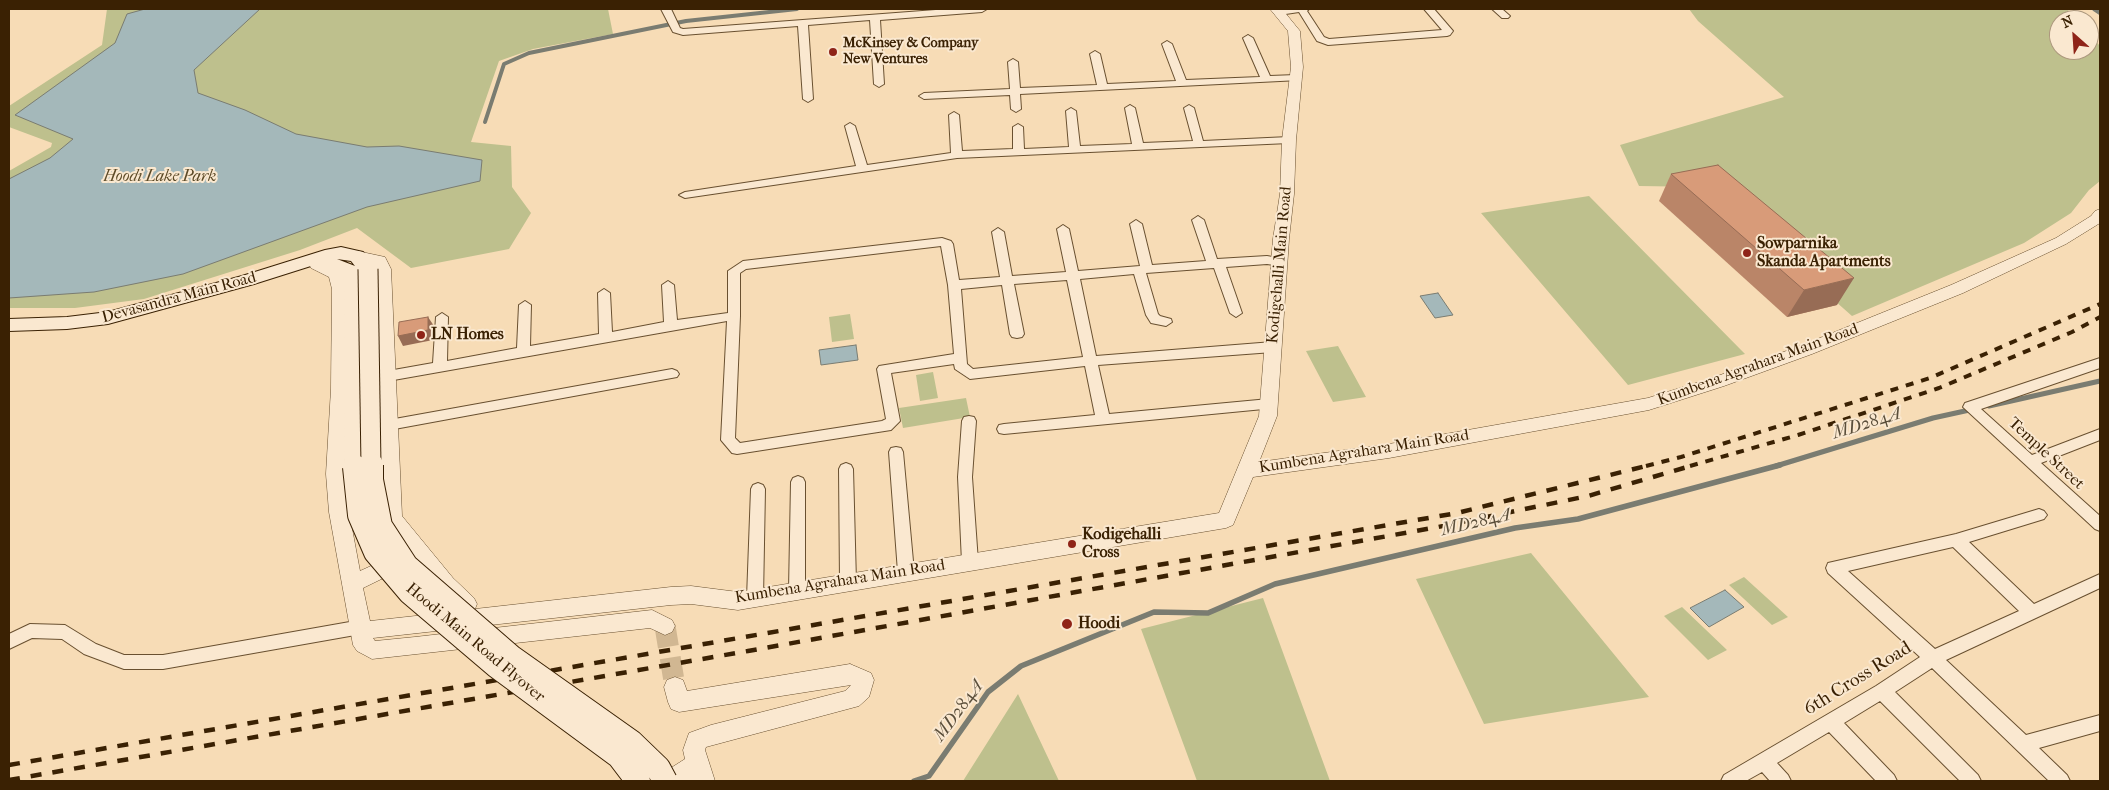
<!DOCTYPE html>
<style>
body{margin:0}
#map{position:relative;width:2109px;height:790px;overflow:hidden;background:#f7dcb6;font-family:"IM FELL French Canon",serif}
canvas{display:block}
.frame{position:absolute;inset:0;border:10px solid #3a2103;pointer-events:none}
.north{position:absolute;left:2049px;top:10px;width:50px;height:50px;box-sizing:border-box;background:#fae8d0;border:1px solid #ad987e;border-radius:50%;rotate:334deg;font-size:14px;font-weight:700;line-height:20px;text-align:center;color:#3a2103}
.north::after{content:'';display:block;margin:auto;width:18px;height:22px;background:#8f2418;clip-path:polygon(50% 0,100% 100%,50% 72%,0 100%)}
</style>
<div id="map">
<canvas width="2109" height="790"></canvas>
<div class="frame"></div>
<div class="north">N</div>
</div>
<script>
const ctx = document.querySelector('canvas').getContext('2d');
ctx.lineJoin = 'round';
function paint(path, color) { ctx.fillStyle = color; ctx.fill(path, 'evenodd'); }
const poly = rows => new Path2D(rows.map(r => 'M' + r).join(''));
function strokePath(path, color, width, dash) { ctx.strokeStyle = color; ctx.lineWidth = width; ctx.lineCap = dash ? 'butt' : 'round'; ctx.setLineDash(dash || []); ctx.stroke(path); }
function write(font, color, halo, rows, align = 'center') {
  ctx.font = font + ' "IM FELL French Canon",serif'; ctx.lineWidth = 4; ctx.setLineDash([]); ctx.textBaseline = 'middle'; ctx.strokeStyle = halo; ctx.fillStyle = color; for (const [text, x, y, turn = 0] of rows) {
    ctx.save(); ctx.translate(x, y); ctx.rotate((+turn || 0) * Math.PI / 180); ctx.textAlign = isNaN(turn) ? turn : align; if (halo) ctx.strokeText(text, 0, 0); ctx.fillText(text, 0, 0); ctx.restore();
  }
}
paint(poly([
 [107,9,608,9,613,34,533,49,499,61,471,142,511,146,512,187,531,213,509,249,411,268,357,228,300,250,144,299,75,308,9,308,9,171,51,147,52,143,9,127,9,106,102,45],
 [1689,9,2067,9,2077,20,2059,20,2059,50,2089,50,2089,34,2100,46,2100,181,2089,190,2071,213,2024,243,1852,316,1706,187,1639,186,1620,145,1784,97,1698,21],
 [1589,196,1745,354,1628,385,1481,213],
 [850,314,854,339,832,342,829,317],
 [1338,346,1366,397,1333,402,1306,351],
 [933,372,938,398,920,401,916,375],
 [966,398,970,417,903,428,899,408],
 [1531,553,1649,697,1484,724,1416,579],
 [1744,577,1788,617,1772,625,1729,585],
 [1263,598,1330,781,1197,781,1141,629],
 [1682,607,1727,650,1708,660,1664,616],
 [1018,694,1059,781,963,781]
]), '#bec08d');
const water = poly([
 [145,9,260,9,194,70,198,93,245,110,296,134,367,147,399,146,482,160,480,181,367,207,183,274,94,292,9,298,9,179,50,158,73,139,15,115,115,43,127,14,145,9],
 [1438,293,1453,315,1435,318,1420,296,1438,293],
 [856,345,858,360,821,365,819,350,856,345],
 [1725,590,1744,607,1709,627,1690,608,1725,590]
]);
paint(water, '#a4b8ba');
strokePath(water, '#7a7c71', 1);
strokePath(poly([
 [2094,9,2100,13],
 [485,122,504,64,529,53,686,21,797,9]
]), '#7a7c71', 4);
strokePath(poly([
 [1989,406,2100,381],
 [1776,466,1933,418,1974,409]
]), '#7a7c71', 5);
strokePath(poly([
 [914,781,929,776,988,692,1021,666,1154,612,1208,613,1275,584,1515,528,1578,519,1780,465]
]), '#7a7c71', 5.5);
strokePath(poly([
 [665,626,675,687]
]), '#d1b792', 21, [21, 11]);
const minor = poly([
 [661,9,671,9,680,28,683,29,949,9,987,9,982,12,880,20,884,84,879,87,874,84,870,20,808,25,813,99,808,102,803,99,798,26,683,35,673,32,661,9],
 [1283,9,1309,9,1307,11,1324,37,1329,39,1442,30,1424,9,1434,9,1453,31,1450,35,1447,36,1328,45,1317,41,1299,12,1279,15,1274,12,1283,9],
 [1492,9,1502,9,1510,16,1508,18,1502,18,1492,9],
 [1248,35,1253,38,1270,76,1296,75,1301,78,1300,80,1020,94,1021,109,1016,112,1011,109,1010,95,924,99,919,96,924,93,1010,89,1008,62,1013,59,1018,62,1020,88,1097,85,1090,54,1095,51,1100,54,1107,84,1176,81,1162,44,1167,41,1172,44,1186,80,1260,77,1243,38,1248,35],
 [1130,105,1135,108,1143,143,1193,141,1184,108,1189,105,1194,108,1203,141,1289,137,1294,140,1289,143,957,158,685,198,679,195,685,192,856,166,845,126,850,123,855,126,867,165,951,153,949,115,954,112,959,115,962,151,1013,149,1013,127,1018,124,1023,127,1024,149,1069,147,1066,111,1071,108,1076,111,1080,146,1132,144,1125,108,1130,105],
 [1198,216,1204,220,1217,259,1267,256,1284,259,1286,262,1280,266,1267,264,1226,267,1242,313,1236,317,1230,313,1214,268,1146,273,1158,314,1160,316,1171,319,1172,322,1166,326,1151,323,1146,315,1134,274,1080,279,1096,356,1273,342,1278,344,1280,347,1278,350,1273,352,1098,365,1109,414,1269,399,1274,400,1276,404,1274,408,1004,434,999,433,997,429,999,425,1004,424,1095,415,1085,366,970,379,955,369,954,364,891,373,900,421,891,430,737,454,732,453,721,440,727,321,388,381,383,379,381,376,383,373,388,371,433,363,436,317,442,313,448,317,447,361,517,348,519,305,525,301,531,305,530,346,599,334,598,293,604,289,610,293,612,332,664,322,662,285,668,281,674,285,677,320,728,313,728,271,743,261,942,238,951,241,953,244,959,280,1000,277,992,232,998,228,1004,232,1012,276,1066,272,1057,229,1063,225,1069,229,1078,271,1140,266,1130,224,1136,220,1142,224,1152,265,1206,261,1192,220,1198,216],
 [941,246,948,285,954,354,879,366,877,369,886,419,882,421,740,443,735,438,740,316,740,273,746,269,941,246],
 [1067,280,1083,357,973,369,967,364,961,289,1002,285,1010,334,1012,337,1017,338,1022,337,1024,334,1014,284,1067,280],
 [2100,358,2100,368,1981,409,2032,455,2100,429,2100,440,2041,463,2100,516,2100,531,2095,529,1963,407,1965,403,2100,358],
 [672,369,677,371,679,374,677,377,389,430,384,429,382,425,384,421,389,420,672,369],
 [969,416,974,417,976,421,972,477,978,562,976,567,970,568,964,567,962,562,958,477,962,421,964,417,969,416],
 [896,447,901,448,903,452,914,572,912,577,906,578,900,577,898,572,889,452,891,448,896,447],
 [846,463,851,465,853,469,856,582,854,587,848,589,842,587,840,582,839,469,841,465,846,463],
 [798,476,803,478,805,482,805,590,803,595,797,597,791,595,789,590,791,482,793,478,798,476],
 [758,483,763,485,765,489,763,598,761,603,755,605,749,603,747,598,751,489,753,485,758,483],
 [2039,509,2044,511,2047,515,2044,519,1969,542,2034,604,2100,574,2100,588,1946,660,2026,735,2100,715,2100,731,2039,748,2067,775,2070,781,2049,781,1932,668,1895,692,1978,775,1981,781,1960,781,1880,701,1844,723,1894,775,1897,781,1876,781,1829,732,1777,763,1788,775,1791,781,1770,781,1762,772,1746,781,1721,781,1724,775,1876,686,1920,657,1828,573,1826,568,1828,563,1956,534,2039,509],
 [1953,547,2019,611,1935,649,1848,571,1953,547],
 [361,620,367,622,369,627,367,632,361,634,163,669,124,669,84,654,62,639,32,638,9,649,9,634,30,624,65,625,96,644,124,655,163,655,361,620]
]);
const tertiary = poly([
 [1270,9,1282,9,1300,31,1303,67,1296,140,1294,194,1289,239,1277,416,1259,462,1389,444,1648,398,1712,378,1800,346,1951,285,2056,238,2091,216,2095,211,2100,209,2100,223,2066,244,1963,293,1812,354,1724,386,1649,410,1389,458,1253,477,1233,525,1226,528,738,610,691,604,671,605,373,638,375,641,415,637,652,610,672,620,675,626,672,632,665,635,650,628,372,659,357,651,353,645,329,512,326,474,331,389,332,289,329,277,311,268,309,264,311,260,323,260,342,270,348,289,349,389,344,474,349,512,360,571,397,554,404,556,407,562,404,568,363,588,370,621,461,611,439,590,382,518,375,269,373,265,352,259,349,256,352,253,357,251,385,257,391,269,402,516,453,578,474,598,477,604,475,609,671,587,691,586,738,592,1219,513,1259,416,1273,239,1280,194,1282,140,1291,67,1288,31,1270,9],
 [850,664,871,673,874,680,869,697,859,706,706,747,705,750,715,781,660,781,663,773,685,759,683,750,689,733,711,725,845,691,851,685,679,712,671,709,668,702,664,687,667,680,675,677,683,680,687,691,850,664]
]);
const secondary = poly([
 [341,247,363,252,377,269,374,273,368,275,362,273,359,269,363,284,366,467,362,473,355,475,348,473,344,467,345,284,342,273,314,265,254,284,108,324,67,329,9,331,9,319,67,317,108,312,242,276,325,250,341,247],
 [337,259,351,261,355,266,337,259]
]);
strokePath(minor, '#695030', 2);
strokePath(tertiary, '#695030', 1);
strokePath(secondary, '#3a2103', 2);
paint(minor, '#fae8d0');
paint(tertiary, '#fae8d0');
paint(secondary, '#fae8d0');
strokePath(poly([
 [1646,466,1681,457,1930,378,2100,304],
 [1690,466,1798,435,1939,388,2072,332,2100,317]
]), '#3a2103', 4, [8, 8]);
strokePath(poly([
 [9,765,1457,513,1650,465],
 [9,780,748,651,1438,527,1588,496,1694,465]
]), '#3a2103', 4.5, [11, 11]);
const secondaryBridgeFar1 = poly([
 [368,269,371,466]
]);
const secondaryBridge = poly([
 [371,465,371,480,380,526,406,566,511,657,631,742,658,768,665,781],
 [355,467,360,515,376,552,410,592,497,666,619,756,638,781]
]);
strokePath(secondaryBridgeFar1, '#3a2103', 21, []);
strokePath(secondaryBridge, '#3a2103', 26, []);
strokePath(secondaryBridgeFar1, '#fae8d0', 19);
strokePath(secondaryBridge, '#fae8d0', 24);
paint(poly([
 [1671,174,1837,305,1787,317,1659,201]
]), '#ba8568');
paint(poly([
 [1854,278,1837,305,1787,317,1804,290],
 [428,317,434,326,433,340,403,346,398,336]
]), '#976c55');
const building = poly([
 [1718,165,1854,278,1804,290,1671,174,1718,165],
 [428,317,428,330,398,336,399,322,428,317]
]);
paint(building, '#d89b79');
strokePath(building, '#976c55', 1);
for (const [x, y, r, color] of [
 [833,52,5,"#8f2418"],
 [1747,253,5,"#8f2418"],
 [421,335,5,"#8f2418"],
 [1072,544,5,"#8f2418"],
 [1067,624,6,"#8f2418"]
]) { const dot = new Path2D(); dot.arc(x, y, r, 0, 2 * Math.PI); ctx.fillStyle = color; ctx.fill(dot); strokePath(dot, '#fae8d0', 2); }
write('bold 14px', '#3a2103', '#fae8d0', [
 ["McKinsey & Company",843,44],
 ["New Ventures",843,60]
], 'left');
write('italic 16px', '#5b4926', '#fae8d0', [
 ["Hoodi Lake Park",160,177]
]);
write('bold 16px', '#3a2103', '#fae8d0', [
 ["Sowparnika",1757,244],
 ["Skanda Apartments",1757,262],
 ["LN Homes",431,335],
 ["Kodigehalli",1082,535],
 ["Cross",1082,553],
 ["Hoodi",1078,624]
], 'left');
write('16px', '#3a2103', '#fae8d0', [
 ["Kodigehalli Main Road",1280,265,-85],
 ["Devasandra Main Road",179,298,-15],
 ["Kumbena Agrahara Main Road",1758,365,-20],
 ["Kumbena Agrahara Main Road",1364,452,-9],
 ["Temple Street",2046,454,43],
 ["Kumbena Agrahara Main Road",840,582,-9],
 ["Hoodi Main Road Flyover",475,643,40]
]);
write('italic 18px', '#5a4e3a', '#fae8d0', [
 ["MD284A",1867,424,-17],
 ["MD284A",1476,523,-13],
 ["MD284A",959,711,-53]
]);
write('19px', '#3a2103', '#fae8d0', [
 ["6th Cross Road",1858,679,-32]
]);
</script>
